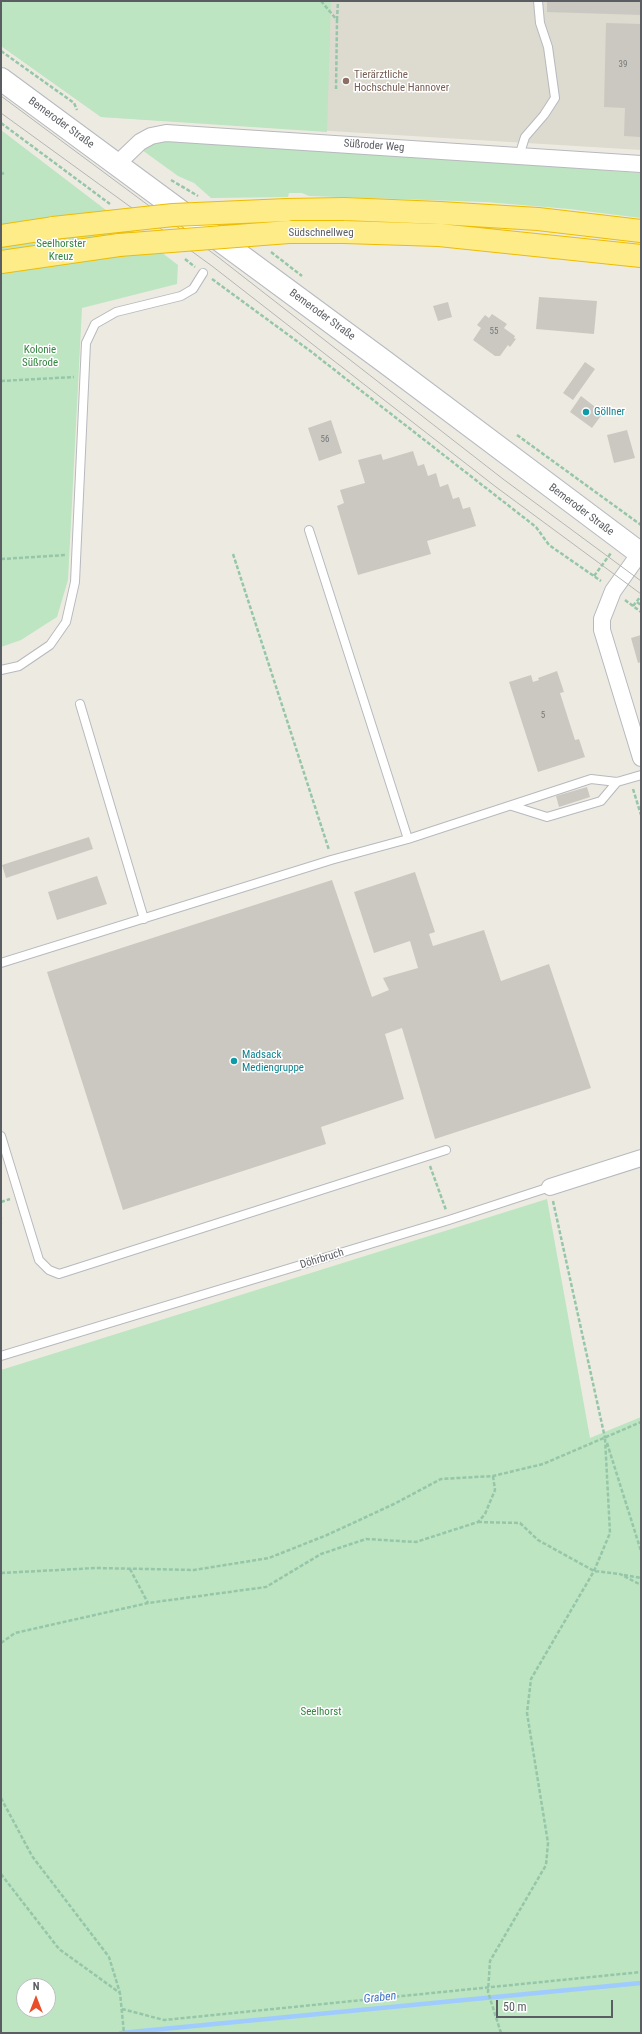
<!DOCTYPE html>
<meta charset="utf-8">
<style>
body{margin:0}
#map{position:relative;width:642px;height:2034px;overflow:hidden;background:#edebe1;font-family:"Roboto Condensed",sans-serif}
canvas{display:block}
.frame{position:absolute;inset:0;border:2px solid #5a5d62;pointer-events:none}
.north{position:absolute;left:16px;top:1978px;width:40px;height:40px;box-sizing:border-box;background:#fff;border:1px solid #bdbec0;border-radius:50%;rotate:0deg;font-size:11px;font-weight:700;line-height:16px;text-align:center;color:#5a5d62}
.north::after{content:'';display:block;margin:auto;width:14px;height:18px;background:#ea4d2a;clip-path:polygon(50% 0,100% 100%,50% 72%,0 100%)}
.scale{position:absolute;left:496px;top:2000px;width:117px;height:18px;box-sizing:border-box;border:2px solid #5a5d62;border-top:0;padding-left:5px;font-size:12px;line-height:14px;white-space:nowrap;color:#5a5d62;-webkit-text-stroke:3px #fff;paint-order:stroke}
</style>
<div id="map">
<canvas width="642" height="2034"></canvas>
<div class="frame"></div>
<div class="north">N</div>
<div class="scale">50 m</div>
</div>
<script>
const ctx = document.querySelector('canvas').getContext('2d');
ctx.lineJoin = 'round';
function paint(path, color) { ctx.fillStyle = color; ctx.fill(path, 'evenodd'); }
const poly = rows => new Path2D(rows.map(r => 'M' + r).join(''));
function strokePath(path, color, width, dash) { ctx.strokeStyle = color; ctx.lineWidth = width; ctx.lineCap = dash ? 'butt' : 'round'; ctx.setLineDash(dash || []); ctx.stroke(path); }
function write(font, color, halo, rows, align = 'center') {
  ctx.font = font + ' "Roboto Condensed",sans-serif'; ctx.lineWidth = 3; ctx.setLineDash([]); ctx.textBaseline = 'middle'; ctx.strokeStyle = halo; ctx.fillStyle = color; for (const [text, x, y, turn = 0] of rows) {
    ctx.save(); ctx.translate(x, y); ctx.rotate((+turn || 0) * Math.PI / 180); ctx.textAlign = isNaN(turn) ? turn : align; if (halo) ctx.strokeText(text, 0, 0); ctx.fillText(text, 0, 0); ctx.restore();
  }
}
paint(poly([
 [1,1,641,1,641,150,101,117,1,46]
]), '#dddbcf');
paint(poly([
 [1,1,331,1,327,132,101,117,1,46],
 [1,130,178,265,177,284,82,308,68,580,57,617,21,640,1,647],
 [168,138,641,173,641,218,569,209,486,202,309,196,302,193,289,193,288,197,211,198,194,183,178,176,142,150,154,142],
 [547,1199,590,1438,641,1417,641,2033,1,2033,1,1370],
 [24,1986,48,1986,48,2010,24,2010]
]), '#bde5c1');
strokePath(poly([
 [121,2033,641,1983]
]), '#9fcbff', 4.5);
paint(poly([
 [547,1,641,1,641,15,547,12],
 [606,23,641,24,641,137,624,136,625,108,604,107],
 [539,297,597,301,594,334,536,329],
 [448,302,452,317,438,321,433,306],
 [492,314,507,324,504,328,515,336,514,338,516,339,510,347,508,345,500,356,495,356,473,340,481,328,477,325,485,315,489,318],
 [585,362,595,369,573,400,563,393],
 [581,396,603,413,592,428,570,412],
 [331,420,342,453,319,461,308,428],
 [627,430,635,458,614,463,607,435],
 [413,451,418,466,424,464,428,476,436,473,440,487,448,484,453,499,459,497,463,509,470,507,476,526,427,541,431,554,358,575,337,506,344,503,340,490,365,483,358,460,381,454,383,460],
 [641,635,641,662,638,663,631,638],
 [557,671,564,692,560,693,575,740,579,739,585,757,538,772,509,682,531,675,533,682,539,680,538,678],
 [587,787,590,797,559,807,556,796],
 [89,837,93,849,6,878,2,865],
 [415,872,435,932,429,934,433,946,484,930,501,981,549,964,591,1088,435,1139,402,1028,385,1034,404,1099,321,1127,326,1144,123,1210,47,972,332,880,372,997,389,990,383,978,418,968,410,941,374,953,354,892],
 [97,876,107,904,57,920,48,892]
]), '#cac8c0');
const lane = poly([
 [519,156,525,137,544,115,555,98,548,47,540,23,538,1],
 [309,530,408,839],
 [1,670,19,666,50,645,66,622,75,582,86,343,95,324,116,312,181,296,193,289,203,273],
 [80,704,144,919],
 [512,806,547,817,601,801,617,782],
 [1,963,331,860,408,839,591,779,617,782,641,775],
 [1,1136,39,1260,49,1270,59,1274,446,1150],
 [1,1356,449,1220,550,1187]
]);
const street = poly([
 [117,164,140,142,151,136,166,133,641,164],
 [640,553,613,591,602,619,602,630,641,758],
 [550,1187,641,1158]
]);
const secondary = poly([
 [1,79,385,362,641,554]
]);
const highway = poly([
 [287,210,344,209,440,213,538,219,641,231],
 [344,232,439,235,641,256],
 [1,236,53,228],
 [1,262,119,245]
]);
strokePath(lane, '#b7b9be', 10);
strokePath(street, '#b7b9be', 18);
strokePath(secondary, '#b7bac0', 24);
strokePath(highway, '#eebc00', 24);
strokePath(poly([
 [321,1,337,20,336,89],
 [337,20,338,1],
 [1,51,74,103,77,110],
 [1,123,110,204],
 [1,174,4,173],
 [171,180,198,196],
 [271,252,302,276],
 [185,259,195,267],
 [212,279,309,350,536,527,549,545,601,581],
 [1,381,74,377],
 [517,435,641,525],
 [233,554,329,850],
 [1,559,66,555],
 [594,576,611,553],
 [625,600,641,612],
 [637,602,641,605],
 [633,606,641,596],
 [633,789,641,815],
 [430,1166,446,1210],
 [553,1201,605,1438],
 [1,1202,10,1199],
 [1,1218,1,1219],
 [607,1443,641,1551],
 [478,1522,520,1523,538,1540,594,1571,620,1574,641,1585],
 [130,1569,148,1603],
 [1,1573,96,1568,194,1570,269,1558,327,1535,394,1504,441,1479,493,1476,543,1464,641,1422],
 [624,1575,641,1578],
 [1,1643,15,1633,148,1603,266,1587,321,1554,366,1539,416,1542,478,1522,485,1514,495,1490,493,1476],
 [1,1798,32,1856,109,1957,120,1993],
 [1,1874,59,1949,120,1993,124,2033],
 [122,2009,164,2020,641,1972],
 [501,2033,488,1992,490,1961,546,1865,548,1843,527,1713,531,1679,594,1571,610,1533,605,1438]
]), '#96c6a9', 2.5, [4, 2]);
strokePath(lane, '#fff', 8);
strokePath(street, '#fff', 16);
strokePath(secondary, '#fff', 22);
strokePath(highway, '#fdec88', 22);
strokePath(poly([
 [1,96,218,257,503,479,641,581],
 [1,113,212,266,496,487,641,594]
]), '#b4b5b5', 1);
const highwayBridge = poly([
 [53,228,173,215,287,210],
 [119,245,289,232,344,232]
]);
strokePath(highwayBridge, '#eebc00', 24, []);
strokePath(highwayBridge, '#fdec88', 22);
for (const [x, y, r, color] of [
 [346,81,4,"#8d6e63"],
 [586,412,4,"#0f9aa8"],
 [234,1061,4,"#0f9aa8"]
]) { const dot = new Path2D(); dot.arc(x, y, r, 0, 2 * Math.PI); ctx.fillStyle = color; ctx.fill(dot); strokePath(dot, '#fff', 1.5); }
write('9px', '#76787a', null, [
 ["39",623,65],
 ["55",494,332],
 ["56",325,440],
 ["5",543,716]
]);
write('11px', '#785e54', '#fff', [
 ["Tierärztliche",354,75],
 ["Hochschule Hannover",354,88]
], 'left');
write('11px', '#5a5d62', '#fff', [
 ["Bemeroder Straße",61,123,36],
 ["Süßroder Weg",374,146,4],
 ["Südschnellweg",321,233],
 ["Bemeroder Straße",322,315,36],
 ["Bemeroder Straße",581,510,37],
 ["Döhrbruch",322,1259,-17]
]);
write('11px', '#358641', '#fff', [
 ["Seelhorster",61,244],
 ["Kreuz",61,257],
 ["Kolonie",40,350],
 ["Süßrode",40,363],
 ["Seelhorst",321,1712]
]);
write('11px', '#0d838f', '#fff', [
 ["Göllner",594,412],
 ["Madsack",242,1055],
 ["Mediengruppe",242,1068]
], 'left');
write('italic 12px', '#4173c3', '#fff', [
 ["Graben",380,1998,-6]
]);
</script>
